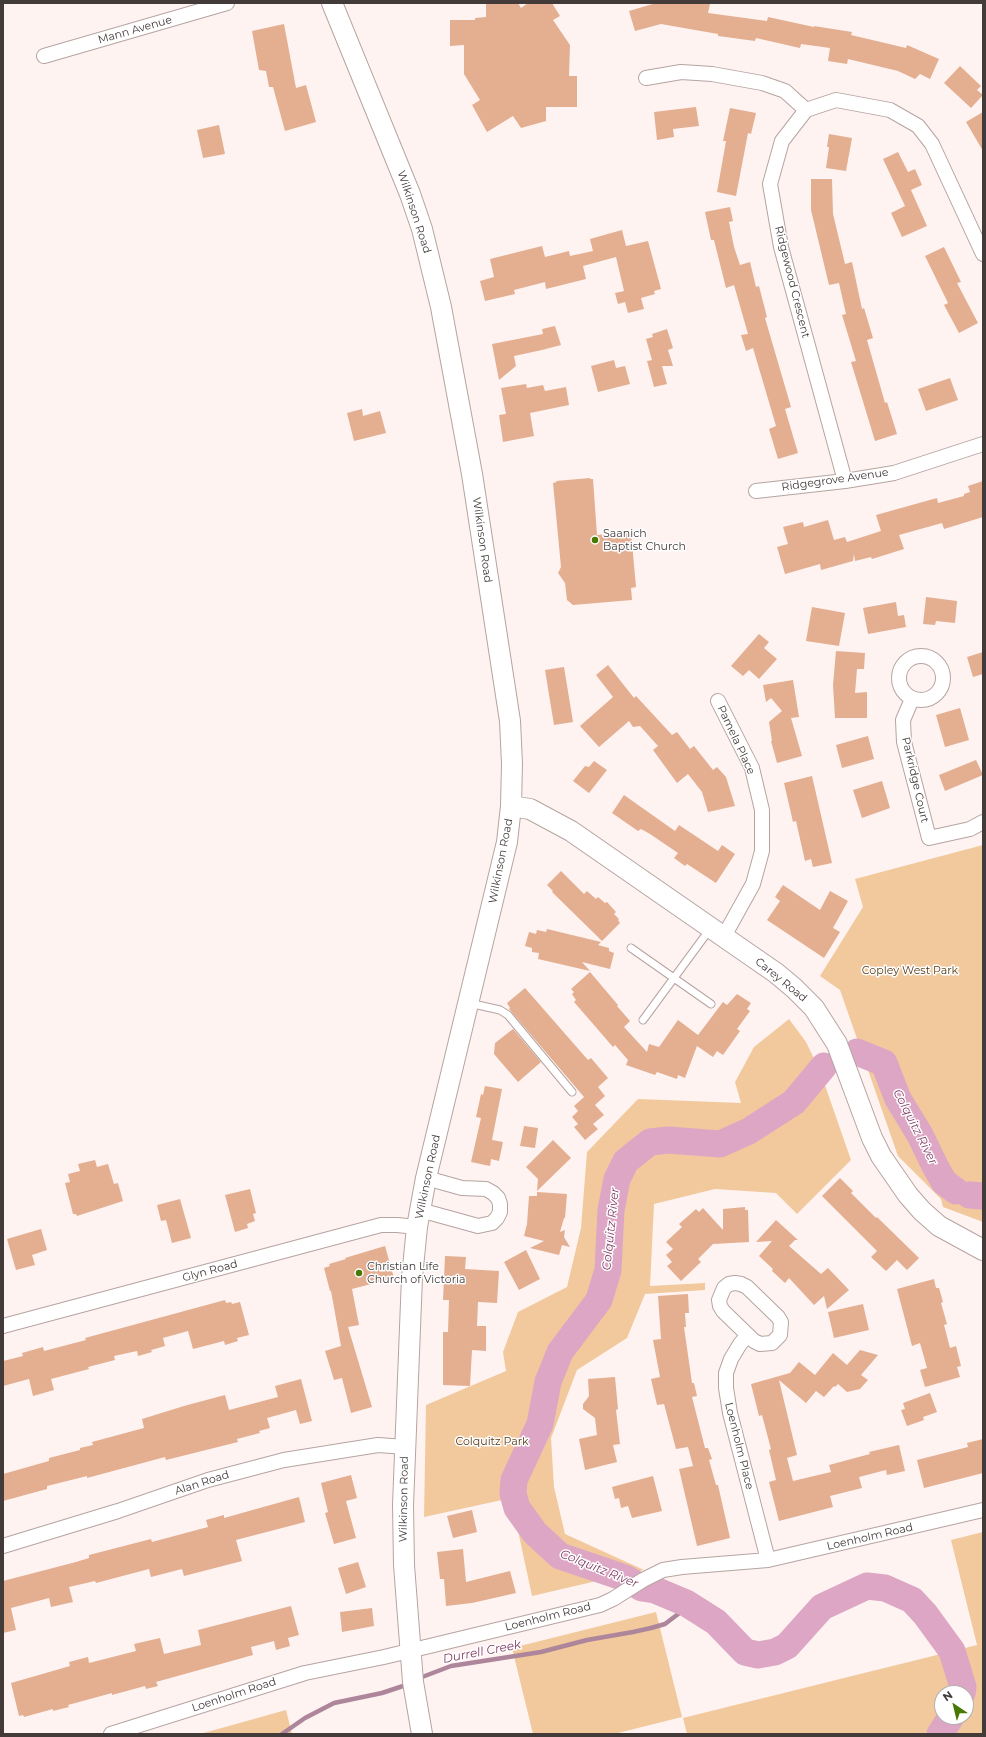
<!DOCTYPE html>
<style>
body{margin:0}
#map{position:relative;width:986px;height:1737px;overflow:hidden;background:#fef3f1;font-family:Montserrat,sans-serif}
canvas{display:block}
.frame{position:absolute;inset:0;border:4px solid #423b3a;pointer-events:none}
.north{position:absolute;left:934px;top:1685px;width:40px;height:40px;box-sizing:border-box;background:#fff;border:1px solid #b3b1b0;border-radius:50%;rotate:325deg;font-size:11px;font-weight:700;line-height:16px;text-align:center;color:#423b3a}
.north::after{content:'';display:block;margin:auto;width:14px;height:18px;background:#487903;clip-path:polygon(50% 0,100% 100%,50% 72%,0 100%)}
</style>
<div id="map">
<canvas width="986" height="1737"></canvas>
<div class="frame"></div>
<div class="north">N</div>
</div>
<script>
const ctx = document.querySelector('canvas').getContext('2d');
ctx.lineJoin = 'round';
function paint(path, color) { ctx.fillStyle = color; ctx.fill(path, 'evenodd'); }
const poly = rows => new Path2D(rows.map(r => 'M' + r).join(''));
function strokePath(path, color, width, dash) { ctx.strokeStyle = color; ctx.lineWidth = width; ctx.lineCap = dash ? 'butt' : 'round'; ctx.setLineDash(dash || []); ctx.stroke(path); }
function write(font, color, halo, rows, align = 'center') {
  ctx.font = font + ' Montserrat,sans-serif'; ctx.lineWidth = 3; ctx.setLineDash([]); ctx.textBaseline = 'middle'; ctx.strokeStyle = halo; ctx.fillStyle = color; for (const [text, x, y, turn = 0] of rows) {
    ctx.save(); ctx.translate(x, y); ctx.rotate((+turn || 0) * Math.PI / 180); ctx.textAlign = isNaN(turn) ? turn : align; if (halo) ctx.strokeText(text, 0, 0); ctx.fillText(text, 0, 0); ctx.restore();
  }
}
paint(poly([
 [983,845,983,1222,943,1207,941,1199,898,1156,840,990,820,976,863,907,855,879],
 [789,1019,806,1042,820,1071,851,1160,797,1214,776,1193,715,1189,654,1204,650,1286,705,1283,705,1290,645,1294,627,1338,577,1370,551,1438,554,1487,565,1534,644,1570,532,1596,511,1498,424,1517,426,1405,506,1371,503,1352,518,1312,567,1287,581,1228,587,1152,638,1099,741,1103,735,1082,754,1047],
 [983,1532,983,1734,687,1734,683,1718,977,1645,951,1540],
 [942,1693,966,1693,966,1717,942,1717],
 [656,1612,682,1717,614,1734,533,1734,512,1648],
 [286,1710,292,1734,200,1734]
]), '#f1c99d');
strokePath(poly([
 [417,1679,451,1666,541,1652,587,1640,633,1632,651,1628,665,1624,690,1605],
 [282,1734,305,1718,334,1703,382,1693,409,1684]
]), '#ae869b', 4.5);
strokePath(poly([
 [857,1052,884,1063,898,1099,920,1135,935,1166,944,1182,956,1191],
 [824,1066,794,1102,749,1131,720,1144,668,1140,650,1142,626,1161,617,1179,611,1210,608,1270,599,1300,560,1352,548,1382,540,1424,514,1480,513,1494,517,1508,535,1533,560,1556,625,1578,642,1588,655,1590,686,1603,716,1622,745,1652,758,1655,775,1652,787,1646,822,1607,867,1586,885,1588,912,1600,925,1614,952,1651,963,1687,962,1693],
 [969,1195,983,1196],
 [940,1734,951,1717]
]), '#dda6c4', 27);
paint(poly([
 [486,3,518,3,521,8,528,3,552,3,560,16,553,20,570,45,569,76,577,76,577,107,546,107,546,121,521,128,513,116,487,132,472,105,480,100,464,74,464,45,450,46,450,20,475,20,475,18,486,17],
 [656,3,702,3,710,4,708,13,767,21,768,17,814,27,814,26,852,32,851,35,906,48,907,45,939,59,930,79,920,74,915,79,898,71,848,59,847,64,828,61,830,48,801,44,800,48,756,38,755,41,718,36,718,34,661,24,635,31,629,11],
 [284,24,296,88,306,85,316,122,285,131,273,87,269,87,266,71,259,70,252,31],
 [960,66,981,86,977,90,983,95,971,108,944,83],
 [696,107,699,126,673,129,674,137,657,140,654,112],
 [730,108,756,113,751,134,748,133,736,196,717,192,726,141,723,141],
 [983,112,983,151,966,122],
 [219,125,225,154,203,158,197,130],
 [829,134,852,138,846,171,826,168,829,147,827,147],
 [898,152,908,172,915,169,922,185,911,190,927,226,902,237,891,213,905,206,883,159],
 [811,179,832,179,833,214,845,264,852,262,862,309,864,308,873,338,867,340,885,403,887,402,897,434,875,441,851,362,856,361,842,315,846,314,839,283,829,285,811,210],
 [730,207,733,221,729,222,734,247,740,265,750,262,756,287,759,286,767,317,765,318,791,407,785,409,798,453,778,459,769,429,776,426,753,348,746,351,741,335,748,334,734,285,726,288,714,240,711,240,705,212],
 [622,230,626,246,648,241,661,289,654,291,655,294,641,298,644,309,628,313,625,302,618,304,615,293,624,291,616,257,583,266,586,279,546,289,545,282,514,290,515,294,485,301,480,281,494,277,490,259,542,246,545,257,569,251,570,256,593,251,590,239],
 [944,247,961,282,957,283,978,323,959,333,944,305,948,303,925,256],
 [555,326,561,345,542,350,514,356,516,366,499,380,492,344,543,334,542,329],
 [667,329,673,348,668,350,673,366,662,366,667,384,654,387,647,361,652,360,646,339,653,337,652,334],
 [614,360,616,368,625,366,630,384,598,392,591,366],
 [950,378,958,400,926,411,918,389],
 [526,384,527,388,543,385,545,391,566,387,569,405,530,413,534,436,503,442,499,415,506,414,501,388],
 [362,409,363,416,380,411,386,433,354,441,347,413],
 [590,478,590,479,593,479,597,535,631,532,636,587,631,588,632,600,573,605,567,600,565,583,558,573,561,567,553,483,557,482,556,481],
 [983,481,983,517,944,529,942,523,899,535,904,549,872,559,871,557,855,561,854,554,853,561,821,570,820,564,785,574,777,547,788,544,783,527,803,522,804,527,828,520,834,540,845,537,847,542,881,531,876,515,937,498,938,503,964,496,964,494,970,492,968,486],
 [926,597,957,601,955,623,936,621,935,625,923,624],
 [896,602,898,616,904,615,906,627,868,634,863,608],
 [812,607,845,613,839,646,806,641],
 [759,634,769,642,764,648,777,659,759,679,749,670,743,676,731,666],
 [836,651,865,653,864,669,857,669,855,693,867,692,867,718,835,718,833,685],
 [983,652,983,674,973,677,967,657],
 [608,665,634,698,636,696,672,735,677,732,690,749,694,746,713,770,717,767,726,777,735,806,708,812,702,792,688,774,677,783,653,750,658,746,640,726,633,727,629,721,599,747,580,726,613,697,596,675],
 [564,667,573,722,554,725,545,670],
 [793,680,799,717,791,718,802,756,777,763,771,741,772,741,769,722,782,711,771,698,766,702,763,685],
 [960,708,969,740,945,747,936,715],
 [868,736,874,759,842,768,836,745],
 [976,760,983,775,945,791,939,775],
 [594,761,607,770,589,793,573,781,585,766,589,767],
 [812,776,832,863,813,867,811,859,805,861,796,821,793,822,784,783],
 [882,781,890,808,862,818,853,790],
 [624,795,675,831,679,825,718,851,722,845,735,854,716,883,687,864,685,866,674,858,678,853,650,834,641,829,638,831,612,813],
 [561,871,584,894,587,891,596,899,598,897,605,903,607,902,616,912,614,914,619,919,618,920,620,923,602,941,552,892,553,891,547,885],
 [783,885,820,910,830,891,848,901,833,928,840,932,824,958,767,920,780,901,775,897],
 [547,929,601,942,598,945,609,948,609,951,614,953,610,969,582,962,590,971,538,959,539,953,532,952,532,948,525,946,529,932,536,934,537,930,546,932],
 [590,972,618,1005,617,1006,630,1021,624,1027,647,1052,649,1044,659,1047,678,1020,698,1035,723,1002,727,1005,737,994,751,1003,747,1009,750,1011,737,1029,740,1031,723,1055,717,1051,713,1057,697,1046,685,1078,678,1075,677,1079,657,1072,655,1075,626,1065,628,1060,615,1045,613,1047,574,1002,576,1000,572,994,574,992,571,989],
 [525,988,588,1060,591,1058,608,1078,598,1087,605,1096,595,1105,604,1115,593,1124,598,1129,585,1140,574,1127,578,1124,572,1117,578,1111,574,1106,584,1097,509,1009,510,1008,507,1003],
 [513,1029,541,1062,518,1082,494,1054,495,1043],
 [485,1086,502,1089,492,1140,503,1142,499,1161,491,1159,490,1166,471,1162,481,1118,476,1117,481,1094,483,1095],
 [524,1126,538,1128,535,1148,520,1146],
 [553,1140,571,1158,537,1191,538,1179,526,1167],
 [95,1160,97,1167,108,1164,114,1184,118,1183,123,1201,77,1216,76,1214,73,1214,65,1183,70,1182,68,1174,80,1171,78,1164],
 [840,1178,853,1191,851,1193,876,1218,877,1217,919,1258,907,1270,897,1260,886,1271,871,1257,877,1251,822,1196],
 [250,1189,256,1213,253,1214,255,1221,247,1224,248,1228,235,1232,225,1195],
 [537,1192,567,1194,565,1218,564,1218,560,1232,565,1230,564,1237,570,1247,562,1245,559,1255,530,1248,544,1241,524,1236,527,1224,529,1196,537,1196],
 [180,1199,191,1238,172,1243,166,1220,161,1221,157,1205],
 [745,1207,745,1210,748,1210,749,1242,713,1244,698,1259,701,1262,681,1281,667,1266,672,1262,666,1255,673,1249,666,1242,682,1227,679,1224,696,1209,699,1212,703,1208,723,1230,723,1209],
 [776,1220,798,1240,795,1240,789,1246,821,1274,828,1268,849,1290,827,1309,824,1296,814,1305,789,1278,785,1283,772,1271,773,1269,759,1256,772,1241,756,1242],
 [41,1229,47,1250,32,1255,35,1265,16,1270,7,1239],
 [385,1246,394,1278,352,1289,359,1325,348,1327,372,1407,351,1413,342,1378,334,1380,325,1351,341,1346,331,1291,330,1291,324,1268,330,1266,329,1264,346,1259,345,1258],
 [526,1250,540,1279,519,1290,504,1262],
 [445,1256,466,1257,465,1269,499,1271,497,1303,478,1302,477,1326,486,1326,486,1351,472,1350,470,1386,443,1385,443,1332,448,1332,449,1300,443,1300],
 [934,1279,936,1288,939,1288,943,1302,941,1303,947,1324,944,1325,950,1348,956,1346,961,1366,957,1367,960,1377,925,1387,920,1370,927,1368,920,1343,912,1346,897,1289],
 [688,1294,689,1313,685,1313,686,1327,684,1327,692,1383,694,1383,697,1396,692,1397,705,1448,708,1448,712,1459,709,1460,716,1485,718,1485,730,1538,697,1546,679,1469,693,1466,688,1447,676,1449,664,1404,657,1405,651,1379,660,1377,653,1340,661,1339,658,1296],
 [225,1300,226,1303,231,1302,232,1304,240,1302,249,1335,237,1338,238,1341,225,1345,224,1341,193,1349,188,1331,163,1338,165,1346,151,1350,152,1352,138,1356,137,1351,114,1356,115,1360,88,1367,89,1369,51,1379,54,1390,33,1396,29,1379,3,1386,3,1361,23,1356,22,1353,43,1347,44,1351,86,1340,85,1338],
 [863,1304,869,1330,834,1338,828,1312],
 [860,1350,878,1355,861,1375,868,1380,860,1389,847,1392,838,1384,835,1387,834,1386,824,1397,816,1391,806,1403,779,1380,797,1455,787,1458,793,1481,831,1472,829,1465,870,1454,869,1452,899,1445,905,1471,887,1475,886,1470,859,1477,862,1488,830,1496,833,1507,779,1521,769,1482,776,1480,769,1450,771,1449,762,1415,759,1416,751,1384,790,1373,799,1362,815,1375,833,1353,847,1365],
 [615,1377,618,1409,616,1410,620,1444,613,1445,617,1462,585,1470,579,1439,597,1435,595,1418,583,1409,583,1404,589,1396,588,1379],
 [301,1379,312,1421,300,1424,296,1410,267,1418,270,1428,259,1431,260,1433,237,1439,238,1442,166,1460,165,1457,87,1478,87,1476,47,1486,47,1489,3,1501,3,1474,49,1461,49,1458,80,1450,80,1448,93,1445,92,1442,144,1428,142,1419,184,1406,225,1395,229,1410,278,1397,275,1386],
 [930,1393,937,1412,923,1417,924,1420,907,1426,901,1410,905,1409,903,1403],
 [983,1439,983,1473,924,1488,917,1460,968,1447,967,1443],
 [351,1475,357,1498,346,1501,356,1538,334,1544,325,1513,328,1512,321,1483],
 [653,1476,662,1511,632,1518,628,1506,621,1508,619,1498,615,1499,612,1487],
 [299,1497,305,1522,236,1540,242,1561,184,1576,182,1569,151,1577,149,1569,96,1583,95,1581,69,1587,73,1602,51,1607,49,1598,11,1608,16,1630,3,1633,3,1581,76,1562,89,1558,89,1555,151,1539,152,1542,208,1527,206,1520,224,1515,224,1518],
 [472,1510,477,1532,453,1538,447,1516],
 [463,1549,466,1582,510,1571,516,1593,472,1603,446,1606,444,1579,440,1579,437,1552],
 [358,1562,366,1587,346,1594,338,1568],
 [291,1606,299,1635,288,1638,290,1646,276,1650,274,1641,251,1647,253,1655,156,1682,158,1686,146,1689,145,1686,112,1695,112,1693,68,1705,69,1707,53,1711,53,1709,24,1717,23,1715,19,1716,11,1683,70,1666,69,1662,88,1657,89,1663,136,1651,134,1644,160,1638,164,1654,201,1645,198,1630],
 [372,1608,374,1626,342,1632,340,1612]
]), '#e4ae91');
const lane = poly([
 [631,948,711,1004],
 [469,1003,500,1010,508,1015,572,1092],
 [643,1020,710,929]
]);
const street = poly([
 [44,56,227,3],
 [646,78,681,72,712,74,762,83,785,91,806,110],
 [845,481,781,247,770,184,782,141,806,110,836,100,890,110,918,126,932,144,983,254],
 [756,491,845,481,894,473,983,444],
 '899 678a22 22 0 1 1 44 0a22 22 0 1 1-44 0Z',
 [912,699,903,720,904,742,929,838,970,829,983,822],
 [718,701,752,768,762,810,762,851,753,884,723,938],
 [420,1210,478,1226,492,1223,497,1218,500,1212,500,1204,498,1198,493,1193,486,1189,462,1188,426,1178],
 [735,1283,741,1284,747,1287,778,1317,781,1322,780,1335,772,1343,760,1344,754,1341,723,1311,720,1306,719,1300,724,1288,729,1284,735,1283],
 [3,1326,381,1225,397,1225,417,1227],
 [748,1335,740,1344,731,1359,726,1373,726,1388,730,1413,768,1560],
 [3,1546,118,1511,208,1480,284,1460,378,1445,405,1447],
 [111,1734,305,1673,384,1657,600,1605,613,1599,643,1580,663,1570,682,1567,768,1560,983,1510]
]);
const secondary = poly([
 [332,3,410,194,422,229,441,307,472,474,510,721,512,764,511,806,507,842,426,1178,417,1227,412,1277,403,1505,404,1565,413,1682,422,1734],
 [511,806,530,809,571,831,776,973,794,988,814,1008,837,1044,872,1138,881,1156,908,1195,922,1211,939,1226,983,1250]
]);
strokePath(lane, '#b6a4a1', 9);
strokePath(street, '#b6a4a1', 16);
strokePath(secondary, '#b6a4a1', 22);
strokePath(lane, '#fff', 7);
strokePath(street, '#fff', 14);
strokePath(secondary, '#fff', 20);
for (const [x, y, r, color] of [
 [595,540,4,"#487903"],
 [359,1273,4,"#487903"]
]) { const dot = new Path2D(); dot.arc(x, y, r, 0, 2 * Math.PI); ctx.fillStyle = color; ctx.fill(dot); strokePath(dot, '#fff', 1.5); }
write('11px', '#423b3a', '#fff', [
 ["Mann Avenue",135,30,-16],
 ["Wilkinson Road",414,212,72],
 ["Ridgewood Crescent",792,282,76],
 ["Ridgegrove Avenue",835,480,-8],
 ["Wilkinson Road",482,540,82],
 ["Pamela Place",736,740,65],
 ["Parkridge Court",915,780,77],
 ["Wilkinson Road",501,861,-79],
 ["Carey Road",781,980,39],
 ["Wilkinson Road",428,1177,-78],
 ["Glyn Road",210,1271,-15],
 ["Loenholm Place",739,1446,76],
 ["Alan Road",202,1483,-18],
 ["Wilkinson Road",404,1499,-89],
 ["Loenholm Road",870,1537,-13],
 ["Loenholm Road",548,1617,-14],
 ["Loenholm Road",234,1695,-18]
]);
write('11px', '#423b3a', '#fff', [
 ["Saanich",603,534],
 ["Baptist Church",603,547],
 ["Christian Life",367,1267],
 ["Church of Victoria",367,1280]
], 'left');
write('11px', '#553916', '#fff', [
 ["Copley West Park",910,971],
 ["Colquitz Park",492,1442]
]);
write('italic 12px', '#7f3c64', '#fff', [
 ["Colquitz River",915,1127,63],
 ["Colquitz River",611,1229,-84],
 ["Colquitz River",599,1569,22],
 ["Durrell Creek",482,1652,-11]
]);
</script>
